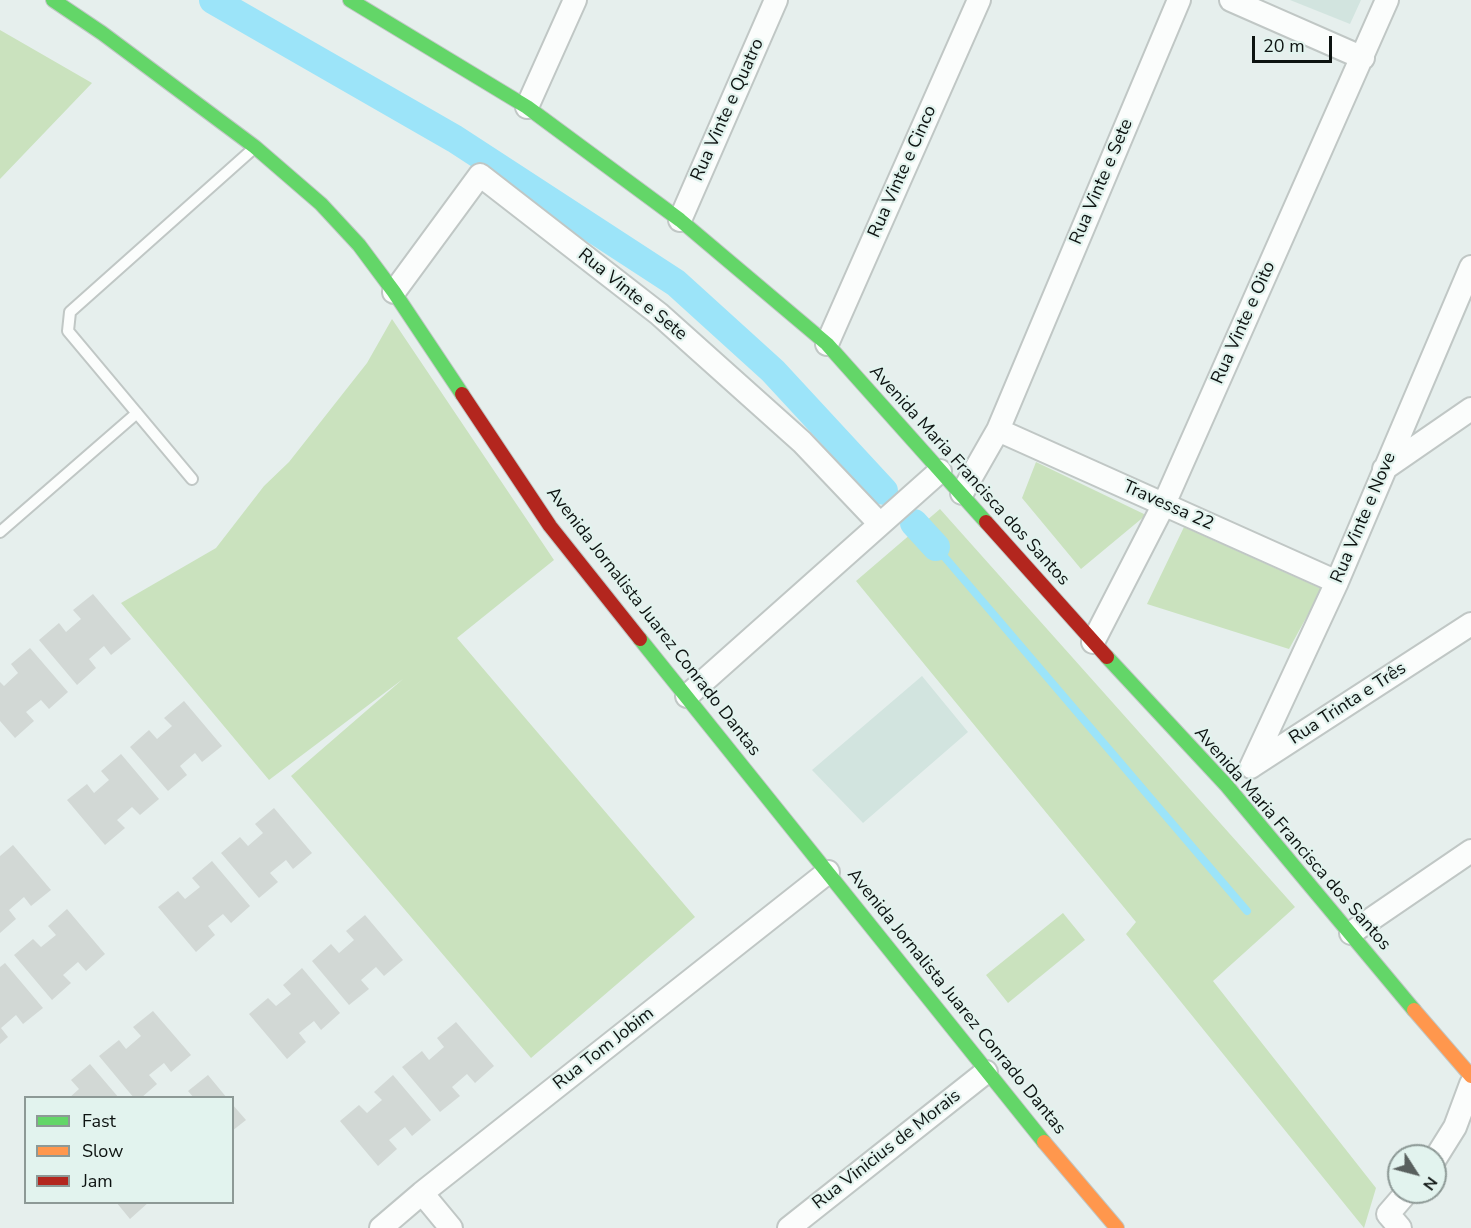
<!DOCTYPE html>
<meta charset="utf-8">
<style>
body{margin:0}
#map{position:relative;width:1471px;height:1228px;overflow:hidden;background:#e6efed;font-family:"Nunito Sans",sans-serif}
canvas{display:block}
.legend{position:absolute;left:24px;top:1096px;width:210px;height:108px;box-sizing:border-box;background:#e2f3ee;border:2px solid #8d9996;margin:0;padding:8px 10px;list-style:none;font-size:18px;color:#0d1311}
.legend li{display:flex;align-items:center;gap:12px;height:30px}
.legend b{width:30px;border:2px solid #8d9996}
.north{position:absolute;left:1387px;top:1144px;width:60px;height:60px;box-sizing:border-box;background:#e2f3ee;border:2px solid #8d9996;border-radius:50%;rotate:126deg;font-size:16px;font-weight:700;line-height:24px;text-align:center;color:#0d1311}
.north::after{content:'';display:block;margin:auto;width:21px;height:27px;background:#59605e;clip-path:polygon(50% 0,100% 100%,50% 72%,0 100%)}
.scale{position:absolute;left:1252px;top:36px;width:80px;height:27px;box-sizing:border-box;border:3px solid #0d1311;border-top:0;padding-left:8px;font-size:18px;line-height:21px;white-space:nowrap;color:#0d1311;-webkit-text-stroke:4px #e2f3ee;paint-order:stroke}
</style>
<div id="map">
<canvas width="1471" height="1228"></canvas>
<ul class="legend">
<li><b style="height:8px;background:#63d668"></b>Fast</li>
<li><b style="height:8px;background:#ff974d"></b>Slow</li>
<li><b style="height:8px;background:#b3261e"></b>Jam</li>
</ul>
<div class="north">N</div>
<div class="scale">20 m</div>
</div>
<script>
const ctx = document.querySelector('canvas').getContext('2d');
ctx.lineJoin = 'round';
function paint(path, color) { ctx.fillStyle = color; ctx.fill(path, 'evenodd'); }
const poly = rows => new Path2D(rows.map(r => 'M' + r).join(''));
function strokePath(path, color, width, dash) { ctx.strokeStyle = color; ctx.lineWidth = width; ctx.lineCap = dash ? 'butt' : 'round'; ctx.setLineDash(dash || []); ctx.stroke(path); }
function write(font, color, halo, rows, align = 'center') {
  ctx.font = font + ' "Nunito Sans",sans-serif'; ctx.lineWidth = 4.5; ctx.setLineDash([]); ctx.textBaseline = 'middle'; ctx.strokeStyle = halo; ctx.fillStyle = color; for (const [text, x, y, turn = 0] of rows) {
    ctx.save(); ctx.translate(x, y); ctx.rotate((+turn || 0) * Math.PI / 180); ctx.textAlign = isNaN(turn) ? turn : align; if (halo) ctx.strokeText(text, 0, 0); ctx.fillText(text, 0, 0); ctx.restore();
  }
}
paint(poly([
 [1290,0,1361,0,1350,24],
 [922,676,968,732,863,823,812,770]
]), '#d2e4df');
paint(poly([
 [0,30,92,83,0,179],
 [392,319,554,560,457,638,695,917,531,1058,291,776,403,679,269,780,121,603,216,548,264,486,289,462,367,363],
 [1036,462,1146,515,1081,569,1022,498],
 [940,509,1295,907,1213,981,1376,1188,1364,1228,1126,934,1136,922,856,581],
 [1184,527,1322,589,1289,649,1147,604],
 [1063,913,1085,940,1008,1003,986,975]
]), '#cae2be');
strokePath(poly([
 [936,547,1247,911]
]), '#9ce4f9', 8);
strokePath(poly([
 [213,0,455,139,676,283,773,371,884,491],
 [914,523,936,547]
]), '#9ce4f9', 28);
paint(poly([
 [93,594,131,639,111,655,104,646,89,659,96,668,77,685,39,640,59,623,66,632,81,619,73,610],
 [30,648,68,692,49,709,41,700,26,712,34,721,15,738,0,721,0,682,4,686,18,673,11,664],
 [184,701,222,746,202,762,195,753,180,766,187,775,168,791,130,747,149,730,157,739,172,726,164,718],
 [121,754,159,799,140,815,132,807,117,820,125,828,105,845,67,800,87,784,94,793,109,780,101,771],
 [274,808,312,853,293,869,286,860,270,873,278,882,259,898,221,853,240,837,248,846,263,833,255,824],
 [13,845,51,890,31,906,24,897,9,910,16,919,0,933,0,856],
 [212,861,250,906,231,923,223,914,208,926,215,935,196,952,158,907,178,891,185,899,200,887,192,878],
 [67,909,105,954,86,971,78,962,63,975,71,983,52,1000,14,955,33,939,41,947,56,935,48,926],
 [365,915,403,960,384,976,376,967,361,980,369,989,349,1005,312,961,331,944,339,953,354,940,346,931],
 [5,963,43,1008,23,1024,16,1015,1,1028,8,1037,0,1044,0,967],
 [302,968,340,1013,321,1030,314,1021,299,1033,306,1042,287,1059,249,1014,268,998,276,1006,291,994,283,985],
 [153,1011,191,1055,171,1072,164,1063,149,1075,157,1084,141,1098,134,1098,99,1056,119,1040,126,1049,141,1036,133,1027],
 [456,1022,494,1066,475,1083,467,1074,452,1087,460,1096,440,1112,402,1067,422,1051,429,1060,444,1047,437,1038],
 [90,1064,119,1098,69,1098,79,1089,71,1080],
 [208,1075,227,1098,194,1098,188,1091],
 [393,1075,431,1120,412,1136,405,1127,389,1140,397,1149,378,1166,340,1121,359,1105,367,1113,382,1100,374,1092],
 [232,1104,246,1120,232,1131],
 [116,1202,149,1202,130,1219]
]), '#d2d8d5');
const lane = poly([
 [192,479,68,331,70,312,253,149],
 [0,532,137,413]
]);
const street = poly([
 [1231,0,1363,58],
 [527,107,575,0],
 [680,220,776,0],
 [394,292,480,175,659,314,802,442,880,524],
 [827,344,979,0],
 [998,430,1337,582],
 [1384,469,1471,409],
 [962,493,998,430,1179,0],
 [1093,642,1164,504,1387,0],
 [687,696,940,471],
 [1252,766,1471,624],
 [1251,767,1337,582,1471,267],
 [1351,933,1471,851],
 [1435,1159,1455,1127,1471,1084],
 [422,1193,451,1228],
 [381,1228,422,1193,828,872],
 [789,1228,986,1072],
 [1400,1228,1388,1214,1407,1192]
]);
const fast = poly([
 [53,0,102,33,255,147,321,204,359,245,394,292,462,394],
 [350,0,527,107,680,220,827,344,986,522],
 [640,639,1044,1142],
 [1107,657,1227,786,1414,1010]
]);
const slow = poly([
 [1414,1010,1471,1076],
 [1044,1142,1117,1228]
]);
const jam = poly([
 [462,394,550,526,640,639],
 [986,522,1107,657]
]);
strokePath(lane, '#c0c7c5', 14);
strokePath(street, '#c0c7c5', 26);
strokePath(fast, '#c0c7c5', 16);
strokePath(slow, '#c0c7c5', 16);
strokePath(jam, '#c0c7c5', 16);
strokePath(lane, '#fbfdfc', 10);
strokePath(street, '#fbfdfc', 22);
strokePath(fast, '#63d668', 14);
strokePath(slow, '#ff974d', 14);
strokePath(jam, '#b3261e', 14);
write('18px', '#0d1311', '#e2f3ee', [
 ["Rua Vinte e Quatro",728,110,-66],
 ["Rua Vinte e Cinco",903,172,-66],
 ["Rua Vinte e Sete",1102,182,-67],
 ["Rua Vinte e Sete",632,295,39],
 ["Rua Vinte e Oito",1244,323,-66],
 ["Avenida Maria Francisca dos Santos",969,476,48],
 ["Travessa 22",1168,506,24],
 ["Rua Vinte e Nove",1364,518,-67],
 ["Avenida Jornalista Juarez Conrado Dantas",653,622,52],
 ["Rua Trinta e Três",1348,704,-33],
 ["Avenida Maria Francisca dos Santos",1292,839,49],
 ["Avenida Jornalista Juarez Conrado Dantas",956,1002,51],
 ["Rua Tom Jobim",604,1049,-38],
 ["Rua Vinicius de Morais",887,1150,-38]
]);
</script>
